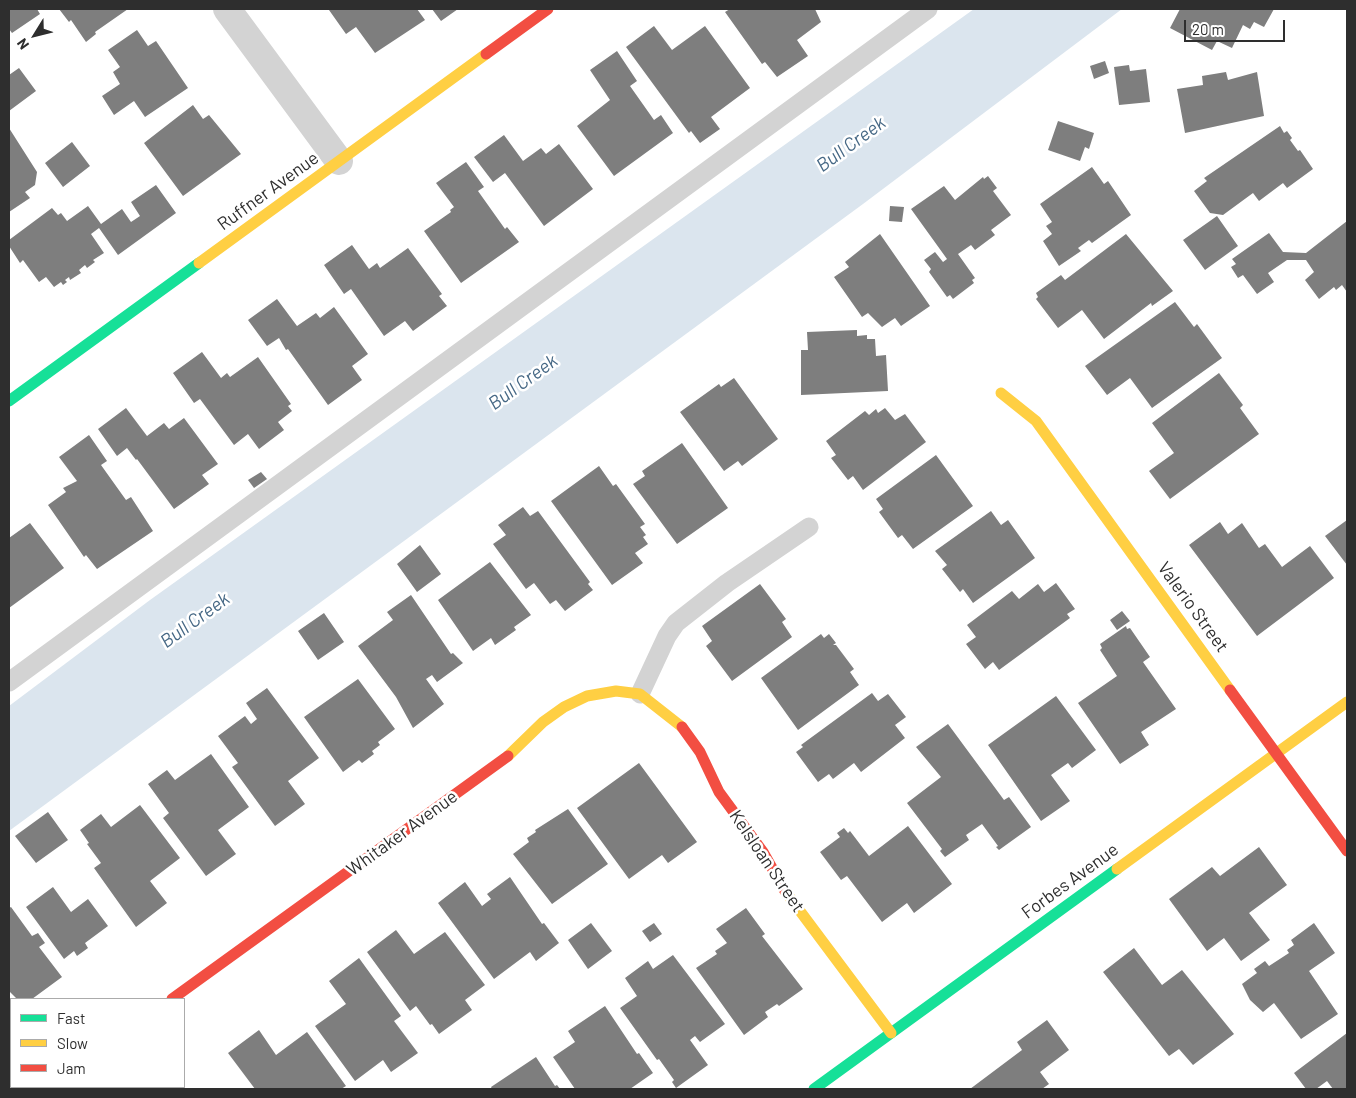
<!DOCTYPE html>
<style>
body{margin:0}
#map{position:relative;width:1356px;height:1098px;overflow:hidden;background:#fff;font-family:Barlow,sans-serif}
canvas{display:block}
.frame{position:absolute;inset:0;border:10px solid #2e2e2e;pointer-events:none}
.legend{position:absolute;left:10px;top:998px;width:175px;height:90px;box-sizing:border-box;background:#fff;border:1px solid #ababab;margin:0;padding:6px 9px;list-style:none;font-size:15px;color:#2e2e2e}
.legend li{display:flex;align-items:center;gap:10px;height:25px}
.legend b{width:25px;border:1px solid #ababab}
.north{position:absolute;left:10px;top:10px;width:50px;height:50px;-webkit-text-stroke:4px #fff;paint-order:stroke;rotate:234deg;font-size:14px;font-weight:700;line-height:20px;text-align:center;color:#2e2e2e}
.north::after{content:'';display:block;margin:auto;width:18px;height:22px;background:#2e2e2e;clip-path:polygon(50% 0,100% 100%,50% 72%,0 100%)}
.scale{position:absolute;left:1184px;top:20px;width:101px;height:22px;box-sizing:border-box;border:2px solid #2e2e2e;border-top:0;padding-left:6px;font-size:15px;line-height:18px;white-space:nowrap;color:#2e2e2e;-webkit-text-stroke:4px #fff;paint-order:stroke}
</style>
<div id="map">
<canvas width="1356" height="1098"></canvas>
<div class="frame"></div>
<ul class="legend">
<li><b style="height:6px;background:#16e098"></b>Fast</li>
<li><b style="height:6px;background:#ffcf43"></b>Slow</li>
<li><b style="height:6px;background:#f24e42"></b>Jam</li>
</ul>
<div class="north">N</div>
<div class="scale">20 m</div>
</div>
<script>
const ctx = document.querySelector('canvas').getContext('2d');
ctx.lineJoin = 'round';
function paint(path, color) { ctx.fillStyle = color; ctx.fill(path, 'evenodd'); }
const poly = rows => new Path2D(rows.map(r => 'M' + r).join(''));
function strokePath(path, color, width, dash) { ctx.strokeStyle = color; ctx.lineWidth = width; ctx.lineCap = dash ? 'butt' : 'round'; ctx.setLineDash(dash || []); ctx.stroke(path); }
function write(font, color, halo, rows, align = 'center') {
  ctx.font = font + ' Barlow,sans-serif'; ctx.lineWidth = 5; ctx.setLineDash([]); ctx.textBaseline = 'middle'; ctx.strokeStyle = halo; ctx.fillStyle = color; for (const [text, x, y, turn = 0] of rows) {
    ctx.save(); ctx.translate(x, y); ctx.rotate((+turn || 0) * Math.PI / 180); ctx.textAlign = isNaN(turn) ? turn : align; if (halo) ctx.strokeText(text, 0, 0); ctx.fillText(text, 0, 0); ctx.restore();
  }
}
paint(poly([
 [974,9,1122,9,863,204,9,831,9,706,150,600]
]), '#dbe5ee');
paint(poly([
 [9,9,37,9,40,14,12,33,9,29],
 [59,9,128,9,95,32,96,34,86,42,71,20,69,22],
 [417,9,425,20,375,53,356,27,346,34,329,10],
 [432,9,458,9,441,21],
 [730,9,815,9,821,22,797,40,808,56,777,77,765,62,762,64,725,12],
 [1180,9,1274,9,1264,27,1254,22,1250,29,1243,25,1232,48,1217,41,1212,50,1170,28],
 [654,26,672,50,705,26,750,88,711,117,720,129,700,143,691,131,689,133,626,47],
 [137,30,148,46,156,41,188,88,145,117,134,101,114,115,102,96,120,84,113,72,120,67,108,50],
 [617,51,637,81,630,86,654,120,661,115,673,133,614,176,577,126,610,100,590,70],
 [1105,61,1109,73,1094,79,1090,66],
 [1129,65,1130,71,1146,69,1150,102,1119,105,1114,67],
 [19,68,36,91,9,111,9,75],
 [1226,72,1228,80,1257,72,1264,116,1185,133,1177,89,1203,85,1202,76],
 [193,105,203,119,209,115,241,154,183,196,144,143],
 [1058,121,1094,133,1089,149,1085,147,1080,161,1048,150],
 [1280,126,1284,133,1287,131,1292,138,1290,140,1298,151,1300,150,1313,169,1287,188,1283,183,1259,201,1253,193,1223,215,1210,213,1194,191,1207,181,1204,178],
 [9,128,37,172,35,185,25,192,30,198,9,212],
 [504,135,523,161,541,148,546,154,559,144,593,189,544,226,505,173,493,182,474,157],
 [72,142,90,166,63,187,45,163],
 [466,162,484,187,478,191,505,229,507,227,519,242,461,283,424,231,451,212,450,210,454,207,436,183],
 [1092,167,1104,184,1108,181,1131,215,1092,243,1089,240,1078,248,1081,251,1059,266,1043,241,1052,234,1046,226,1052,222,1040,204],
 [988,176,997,188,993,191,1011,215,991,230,995,235,975,250,971,245,958,254,975,278,972,280,974,283,953,299,950,295,947,297,929,272,931,269,924,260,935,252,943,262,947,259,911,209,944,186,955,200,983,177,984,179],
 [156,185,176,213,118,255,99,228,91,234,104,253,93,260,95,262,87,268,85,265,79,270,81,273,70,280,69,277,65,280,67,282,63,285,61,282,54,287,46,277,39,282,23,260,20,263,9,246,9,240,52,208,58,215,61,213,67,221,88,206,101,224,122,209,131,222,140,216,131,202],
 [890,206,904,207,902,222,889,221],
 [1217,216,1238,246,1205,270,1183,240],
 [1347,221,1347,292,1342,285,1336,290,1334,287,1319,299,1305,280,1314,272,1306,260,1287,260,1268,273,1274,282,1257,294,1243,275,1238,278,1231,267,1236,264,1232,259,1269,233,1283,252,1306,253],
 [880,234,930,306,901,326,895,318,882,327,868,313,862,317,834,277,849,267,845,262],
 [1126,234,1173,291,1152,306,1151,303,1104,339,1082,310,1058,328,1036,299,1038,297,1036,293,1061,275,1065,280],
 [352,245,369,269,377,263,380,268,408,248,442,294,439,296,447,306,413,331,405,321,384,336,351,289,344,294,324,265],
 [277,299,297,326,316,313,320,318,334,307,368,354,352,366,362,380,328,405,288,349,286,350,279,338,267,346,248,320],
 [1175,302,1194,327,1197,324,1222,358,1152,408,1130,378,1107,395,1085,366],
 [857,330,857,336,867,335,867,339,875,339,876,356,886,355,888,391,801,395,801,350,808,350,807,332],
 [202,352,221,378,227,373,230,377,258,357,291,404,288,406,292,411,278,422,284,430,259,449,248,434,234,445,200,399,194,403,173,373],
 [1219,373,1243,405,1240,408,1259,434,1170,499,1149,471,1174,453,1152,423],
 [734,378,778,439,742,466,738,461,724,471,680,412,719,384,721,387],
 [126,408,147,436,164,423,169,429,184,418,218,464,202,475,209,484,174,509,137,459,136,460,127,448,117,456,98,429],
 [885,408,895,420,905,414,926,442,863,490,853,476,848,480,831,458,836,455,826,441,865,411,869,415,876,409,878,413],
 [89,435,107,461,101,465,126,500,131,497,153,531,97,569,86,555,84,557,48,505,66,492,63,488,77,481,59,457],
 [682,443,728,508,677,544,633,484,645,476,642,471],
 [936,455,973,506,913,549,902,535,898,538,879,512,883,509,876,499],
 [599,466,613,486,616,484,645,524,640,527,646,535,643,537,648,544,635,553,643,563,612,585,551,501],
 [261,472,267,479,254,488,248,480],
 [523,507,530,516,538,511,590,582,588,584,593,590,565,611,556,600,550,604,534,583,526,589,493,544,506,535,498,525],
 [991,511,1001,525,1008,520,1035,558,973,603,963,589,960,592,942,569,947,565,935,551],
 [1347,520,1347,565,1325,536],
 [1220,522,1228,534,1242,523,1259,548,1265,544,1282,567,1310,546,1334,578,1257,636,1189,545],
 [30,523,64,568,9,608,9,538],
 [420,545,441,574,417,592,397,564],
 [490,562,531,615,514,627,516,630,495,645,491,638,473,651,438,600],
 [1056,583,1075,609,1067,614,1070,618,999,670,993,662,985,669,966,644,976,637,967,625,1012,591,1019,599,1038,584,1044,592],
 [760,584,786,619,782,622,792,637,732,681,706,646,712,641,702,626],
 [411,595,451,654,453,653,463,663,437,682,432,675,426,679,444,704,413,728,396,697,358,646,393,620,387,612],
 [1122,611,1130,621,1117,630,1110,620],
 [324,613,344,642,318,660,298,631],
 [1126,626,1127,629,1130,628,1150,657,1143,662,1176,709,1141,732,1149,745,1120,764,1078,703,1117,676,1100,650,1102,648,1100,644],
 [821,634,824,638,829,634,836,643,833,645,836,645,854,669,850,672,859,685,798,730,761,678],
 [358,679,395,729,378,742,380,745,372,751,374,754,362,763,359,760,343,772,304,717],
 [267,688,319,758,288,781,305,804,275,826,232,767,238,763,218,736,245,716,251,724,257,719,246,703],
 [872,693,878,701,888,694,906,717,895,725,905,738,861,772,854,763,833,779,829,774,818,782,796,752,803,747,801,745],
 [1056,696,1096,750,1072,768,1068,763,1051,775,1070,801,1041,821,988,745],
 [948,724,1004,800,1009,797,1031,827,999,850,996,847,998,846,982,824,966,835,969,840,945,857,940,851,942,849,907,803,941,777,916,747],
 [211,754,249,807,218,830,236,854,206,876,163,818,169,813,148,784,167,770,175,780],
 [639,763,697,842,668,863,662,855,629,879,577,808],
 [140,805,180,858,150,881,167,903,136,927,94,868,101,863,87,844,89,843,80,830,101,814,111,827],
 [568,809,608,864,552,904,513,854,529,842,527,838,536,832,535,830],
 [48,812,68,840,36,863,15,836],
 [908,826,952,884,914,913,907,903,882,922,847,876,841,880,820,852,840,837,837,833,844,828,848,833,850,831,869,856],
 [1259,847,1287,885,1249,913,1270,940,1241,961,1224,938,1207,951,1169,899,1212,867,1220,876],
 [510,877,542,924,544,923,559,943,536,961,530,952,494,979,438,903,465,882,482,906,491,899,487,894],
 [53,887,71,912,88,899,108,926,85,943,88,948,77,956,74,951,64,959,26,907],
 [11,907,32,936,38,933,45,943,39,947,62,977,32,999,17,999,9,991,9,908],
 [746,908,765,934,762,936,803,989,779,1006,777,1004,765,1012,768,1017,744,1035,696,968,717,954,715,951,727,943,716,929],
 [591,923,612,951,588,969,568,940],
 [654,923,662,934,650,942,642,931],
 [1314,923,1335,953,1309,971,1338,1014,1301,1039,1274,1003,1263,1012,1250,1000,1242,984,1257,973,1254,969,1265,961,1269,966,1289,953,1287,950,1294,945,1291,940],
 [396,930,414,954,445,932,485,985,465,1000,472,1010,439,1034,432,1024,430,1025,416,1006,410,1011,367,952],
 [1134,948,1162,985,1182,970,1234,1034,1193,1065,1179,1049,1169,1056,1103,972],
 [673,955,725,1024,700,1042,695,1036,690,1040,708,1065,676,1088,672,1082,674,1080,659,1059,657,1060,620,1008,637,996,625,978,648,961,653,969],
 [359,958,401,1016,394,1021,418,1053,391,1072,383,1060,355,1081,315,1026,346,1004,329,981],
 [605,1006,637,1054,639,1053,653,1073,630,1089,575,1089,553,1057,575,1042,568,1031],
 [1047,1020,1069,1050,1040,1072,1049,1084,1042,1089,970,1089,1022,1050,1017,1042],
 [259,1030,276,1055,307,1032,346,1086,341,1089,255,1089,228,1053],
 [1347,1033,1347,1089,1333,1089,1327,1081,1316,1089,1306,1089,1294,1073],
 [536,1057,555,1086,557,1085,560,1089,492,1089,491,1087]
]), '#7e7e7e');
strokePath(poly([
 [9,682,928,9],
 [640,694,667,636,676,623,727,583,809,527]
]), '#d3d3d3', 19);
strokePath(poly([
 [227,9,339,161],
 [48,1089,51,1087]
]), '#d3d3d3', 28);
strokePath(poly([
 [9,401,199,263],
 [814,1089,1117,869]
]), '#16e098', 11);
strokePath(poly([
 [199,263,486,54],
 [1001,393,1036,421,1230,690],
 [508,756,543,722,564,707,587,696,616,691,640,694,682,727],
 [1117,869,1347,702],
 [785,891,891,1033]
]), '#ffcf43', 11);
strokePath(poly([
 [486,54,548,9],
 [1230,690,1347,851],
 [682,727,700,752,719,792,763,852,785,891],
 [172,999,508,756]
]), '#f24e42', 11);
write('18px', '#2e2e2e', '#fff', [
 ["Ruffner Avenue",268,191,-36],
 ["Valerio Street",1193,607,54],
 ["Whitaker Avenue",402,833,-36],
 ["Kelsloan Street",767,861,56],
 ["Forbes Avenue",1070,881,-36]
]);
write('italic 19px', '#466885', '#fff', [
 ["Bull Creek",851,144,-36],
 ["Bull Creek",523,382,-36],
 ["Bull Creek",195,620,-36]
]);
</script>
